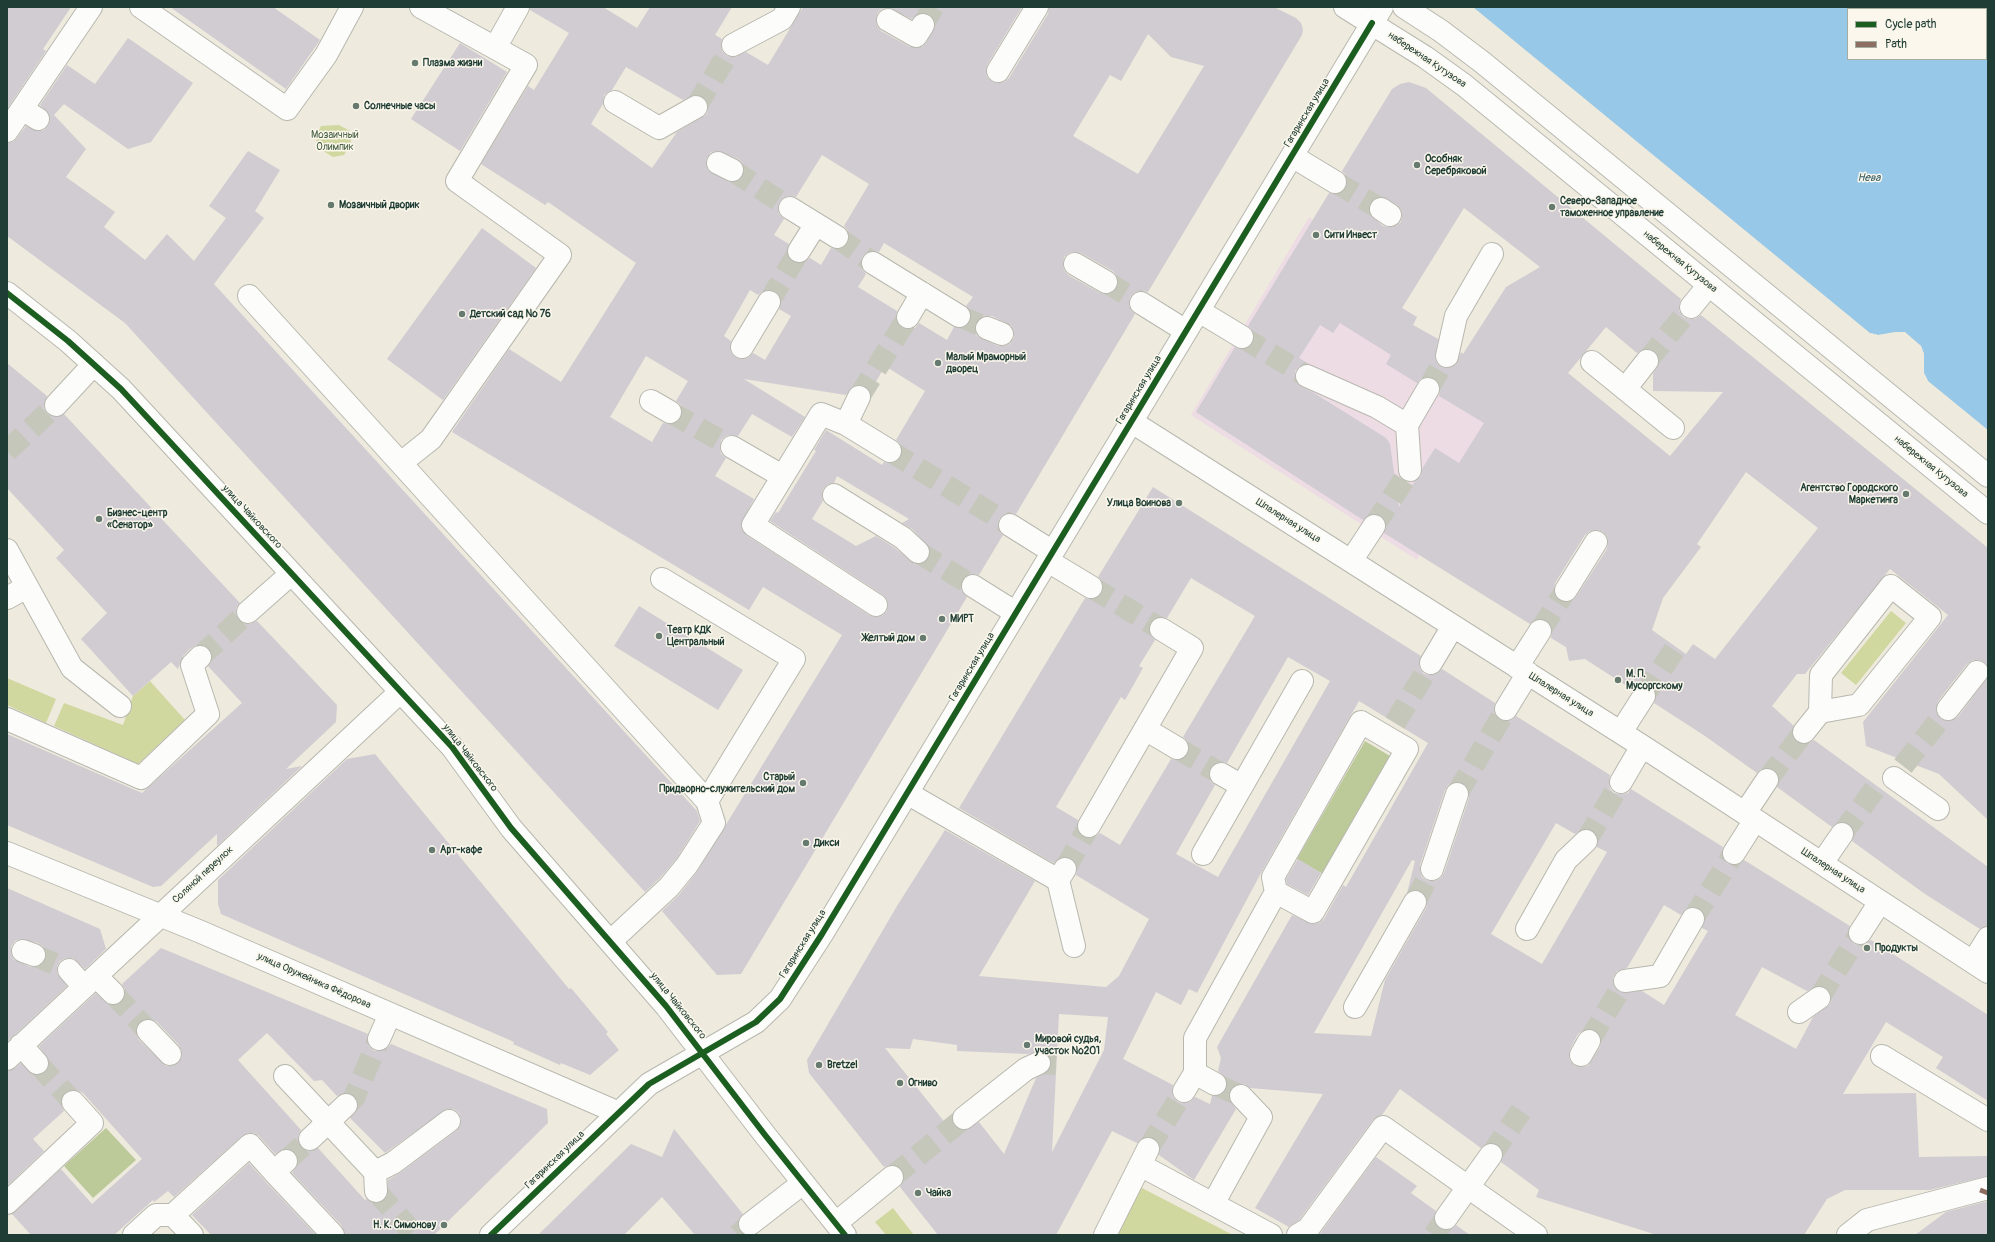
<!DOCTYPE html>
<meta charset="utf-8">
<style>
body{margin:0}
#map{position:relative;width:1995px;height:1242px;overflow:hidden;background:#eeeadd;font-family:Pangolin,sans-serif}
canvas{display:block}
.frame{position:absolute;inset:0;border:8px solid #1f3d34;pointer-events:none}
.legend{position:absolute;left:1847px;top:8px;width:140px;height:52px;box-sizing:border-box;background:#fbf7ec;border:1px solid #a3ada2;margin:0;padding:5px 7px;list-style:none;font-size:12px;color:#1f3d34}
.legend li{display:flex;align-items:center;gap:8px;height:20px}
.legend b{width:20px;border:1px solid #a3ada2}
</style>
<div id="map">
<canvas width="1995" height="1242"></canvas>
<div class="frame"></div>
<ul class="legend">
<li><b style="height:5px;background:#1b5e20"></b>Cycle path</li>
<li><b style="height:5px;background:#8d6e63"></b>Path</li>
</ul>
</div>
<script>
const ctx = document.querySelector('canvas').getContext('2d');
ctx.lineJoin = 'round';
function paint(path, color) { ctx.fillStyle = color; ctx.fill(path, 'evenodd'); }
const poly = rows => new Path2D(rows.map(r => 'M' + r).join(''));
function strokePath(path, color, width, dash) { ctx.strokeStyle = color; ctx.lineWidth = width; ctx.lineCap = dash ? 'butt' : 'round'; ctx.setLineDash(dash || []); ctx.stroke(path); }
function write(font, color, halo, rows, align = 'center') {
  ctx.font = font + ' Pangolin,sans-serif'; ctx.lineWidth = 3; ctx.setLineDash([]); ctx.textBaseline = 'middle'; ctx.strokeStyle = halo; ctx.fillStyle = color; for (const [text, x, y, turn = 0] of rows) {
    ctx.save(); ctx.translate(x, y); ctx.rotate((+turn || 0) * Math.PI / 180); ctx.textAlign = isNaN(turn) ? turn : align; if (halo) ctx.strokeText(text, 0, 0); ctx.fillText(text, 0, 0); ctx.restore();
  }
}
paint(poly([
 [1309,217,1351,244,1337,268,1417,317,1413,325,1440,340,1434,350,1458,362,1438,395,1466,412,1490,413,1417,560,1191,415]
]), '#eddce4');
paint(poly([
 [339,125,350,131,351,143,344,155,333,157,320,149,315,138,321,126],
 [1891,611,1906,623,1856,685,1841,673],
 [7,678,56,699,46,723,7,705],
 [150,681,185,720,138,764,54,726,64,703,123,725,133,696],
 [1140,1187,1233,1235,1117,1235],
 [893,1208,914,1235,886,1235,875,1222]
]), '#d1d89f');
paint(poly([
 [1365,741,1390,756,1323,874,1297,859],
 [106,1128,136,1160,93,1198,64,1166]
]), '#bcc998');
paint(poly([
 [1473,7,1988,7,1988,430,1928,381,1924,373,1924,354,1921,346,1904,333,1878,335,1870,333],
 [1848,9,1986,9,1986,59,1848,59]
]), '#98c8e7');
paint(poly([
 [1895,332,1905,332,1921,346,1924,354,1924,373,1928,381,1922,373,1922,354,1920,347,1904,334,1878,337,1870,333,1878,335]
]), '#eeeadd');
paint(poly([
 [7,7,71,7,43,49,46,51,7,109],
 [170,7,273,7,320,40,286,89],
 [530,7,603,7,637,28,650,7,732,7,715,35,722,39,721,45,722,51,727,56,732,57,746,52,768,65,803,7,1022,7,987,65,986,71,987,77,991,81,997,83,1004,82,1009,78,1048,14,1049,7,1274,7,1296,18,1301,23,1303,29,1302,35,1148,292,1142,291,1135,292,1130,297,1129,302,1130,309,1135,314,1016,514,1011,513,1005,514,999,519,998,524,999,530,1003,535,979,575,974,574,968,575,962,580,961,585,962,591,967,597,741,974,717,975,662,911,679,895,697,872,842,635,763,587,749,610,452,432,509,349,561,382,636,263,548,202,545,205,481,164,528,86,534,90,569,33,530,10],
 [888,8,912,19,918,14,924,13,930,15,934,20,935,26,926,43,922,47,910,47,881,31,877,26,876,20,877,14,881,9],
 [1148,34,1171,57,1204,66,1138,174,1073,136,1110,75,1121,81],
 [626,67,683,100,696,95,703,96,707,101,708,107,707,114,677,132,652,168,591,124,603,104,604,95,612,90],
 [718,151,738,159,742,163,744,170,743,175,739,180,733,182,727,181,708,170,706,164,707,158,711,152],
 [822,155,869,184,844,226,848,231,849,237,847,244,843,248,836,249,831,248,821,265,810,258,804,262,798,263,792,261,788,256,787,250,789,244,774,235,784,219,779,214,778,207,780,201,784,197,791,196,796,197],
 [884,243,973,297,966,306,971,316,969,323,965,327,954,327,947,340,919,323,915,328,908,329,901,328,897,324,896,317,897,311,858,287,866,274,862,269,861,262,862,257,867,252,873,251,879,252],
 [1075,252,1081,253,1113,271,1117,276,1118,282,1117,289,1112,293,1106,294,1100,293,1068,275,1064,270,1063,264,1064,257,1069,253],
 [750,290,758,295,763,291,769,290,776,292,780,296,781,302,779,309,791,316,765,360,753,353,748,358,742,359,735,357,731,353,730,347,731,341,724,336],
 [985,316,992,316,1012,326,1014,333,1014,338,1010,344,1004,346,998,346,977,336,975,330,975,324,979,318],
 [646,356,688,381,676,401,681,405,682,412,681,419,676,423,670,424,663,423,652,442,610,417],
 [885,366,925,391,896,440,901,445,902,451,900,458,896,462,889,463,884,462,882,465,826,430,814,450,816,451,778,513,776,512,770,521,883,595,887,600,888,606,887,611,882,616,876,617,869,615,746,535,742,530,741,524,754,499,715,476,726,458,721,454,720,447,721,440,726,436,732,435,738,436,752,414,792,437,805,417,744,379,846,395,852,387,858,385,865,386,870,392],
 [837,476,909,519,902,523,912,529,930,548,930,554,927,561,921,564,915,564,895,548,876,536,856,546,812,519,823,501,822,495,823,489,828,484,834,483],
 [128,38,193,83,151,142,128,149,64,104,54,115,86,149,66,177,115,212,104,227,145,260,167,234,194,261,226,218,209,206,248,151,280,170,255,211,264,218,214,284,697,811,700,821,677,858,660,878,645,892,125,323,7,236,7,143,13,142,17,138,26,126,38,131,44,130,48,126,50,120,49,114,40,105,67,65,95,84],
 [460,43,507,72,460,151,411,119],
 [1409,82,1426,88,1681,299,1679,305,1679,311,1683,317,1689,319,1695,319,1701,315,1988,548,1988,666,1984,662,1978,660,1973,660,1967,664,1938,701,1936,708,1937,714,1941,719,1947,721,1953,720,1958,717,1988,677,1988,820,1939,774,1866,746,1863,722,1948,615,1890,569,1805,674,1797,674,1772,706,1794,726,1792,736,1797,742,1803,744,1808,744,1814,740,1988,867,1988,926,1980,929,1925,894,1852,841,1854,835,1853,829,1849,824,1843,822,1837,823,1832,827,1777,787,1779,780,1778,774,1774,770,1767,768,1761,769,1757,773,1705,736,1654,703,1656,696,1655,691,1651,686,1644,684,1638,685,1633,690,1585,659,1569,661,1566,647,1551,638,1552,631,1551,626,1547,621,1540,619,1534,620,1530,624,1384,533,1386,527,1385,521,1381,515,1375,514,1369,515,1363,520,1196,412,1235,347,1242,349,1248,348,1252,344,1254,338,1253,331,1248,326,1329,193,1335,194,1341,193,1345,189,1347,182,1346,176,1342,171,1392,89,1400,84],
 [1382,197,1397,205,1401,210,1402,216,1401,222,1395,226,1389,227,1383,226,1370,214,1369,208,1371,202,1376,198],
 [1464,208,1540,267,1506,287,1463,354,1461,352,1456,364,1451,368,1445,368,1438,365,1435,359,1438,339,1413,325,1417,317,1402,308],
 [1340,323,1391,355,1386,364,1417,383,1421,378,1428,377,1435,378,1439,382,1440,389,1439,396,1484,423,1459,463,1435,448,1422,469,1421,476,1415,481,1399,507,1390,444,1386,438,1314,393,1302,387,1297,383,1295,378,1295,371,1299,366,1309,364,1299,358,1320,325,1333,333],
 [1606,327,1637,353,1642,350,1648,349,1654,351,1658,356,1659,363,1653,374,1653,391,1723,392,1670,456,1568,373],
 [1746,472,1818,528,1715,659,1693,644,1686,654,1652,630,1663,598,1701,547,1697,544],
 [1596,530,1602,531,1607,536,1608,542,1607,549,1576,597,1572,601,1566,602,1560,601,1555,596,1554,589,1555,583,1585,535,1590,531],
 [482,228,536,268,443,400,387,359],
 [7,363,47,396,44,403,44,408,47,414,54,417,64,414,240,603,236,608,236,614,239,621,244,624,250,624,257,621,337,705,336,722,286,769,302,766,217,846,217,834,161,886,153,887,7,825,7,734,142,793,242,703,208,666,212,661,212,654,209,648,204,645,197,645,191,648,183,656,178,669,171,662,133,696,81,639,107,613,56,558,64,550,7,488],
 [1153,487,1421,656,1419,663,1420,669,1424,674,1431,675,1437,674,1442,669,1495,703,1494,709,1495,715,1499,719,1506,721,1512,720,1516,716,1610,775,1609,782,1610,789,1614,793,1621,794,1628,793,1631,789,1723,847,1722,852,1723,858,1728,864,1733,865,1739,864,1744,860,1850,926,1848,932,1849,938,1854,944,1860,945,1865,944,1871,940,1988,1015,1988,1101,1936,1068,1943,1057,1886,1022,1843,1094,1916,1093,1919,1157,1988,1156,1988,1176,1930,1190,1845,1190,1827,1199,1804,1235,1657,1235,1536,1197,1539,1190,1501,1162,1503,1156,1502,1149,1499,1145,1492,1143,1485,1144,1481,1148,1400,1089,1382,1115,1373,1120,1299,1220,1289,1227,1255,1208,1323,1094,1250,1088,1245,1084,1238,1084,1232,1087,1229,1093,1229,1099,1236,1109,1194,1180,1159,1155,1160,1148,1159,1142,1154,1138,1147,1137,1141,1139,1137,1143,1112,1131,1056,1235,938,1235,900,1187,904,1181,904,1175,902,1169,896,1165,890,1165,884,1167,809,1073,807,1060,897,906,945,830,1035,881,979,976,1106,987,1119,976,1149,919,1076,875,1077,870,1076,864,1071,858,1066,857,1060,858,1054,863,1048,860,959,808,1085,598,1090,599,1097,598,1102,593,1103,587,1102,581,1098,577],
 [1191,578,1255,616,1183,737,1188,742,1189,748,1188,755,1183,759,1177,760,1171,759,1120,845,1100,833,1095,837,1089,838,1083,837,1078,832,1077,826,1078,820,1056,807,1121,697,1125,700,1143,668,1139,666,1155,640,1150,635,1149,628,1150,623,1155,618,1162,617,1167,618],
 [1288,657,1330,681,1218,877,1176,854,1215,785,1210,781,1209,774,1210,767,1214,763,1221,762,1227,763],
 [1359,701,1428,743,1346,887,1343,885,1324,919,1319,923,1313,924,1292,915,1217,1047,1221,1058,1218,1071,1226,1078,1227,1084,1226,1090,1221,1095,1212,1096,1210,1104,1195,1097,1190,1102,1183,1103,1178,1102,1173,1097,1172,1091,1173,1085,1123,1059,1156,992,1181,1005,1189,989,1197,993,1262,871],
 [1454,782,1461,782,1466,785,1469,791,1469,798,1444,873,1441,878,1435,881,1428,881,1422,877,1420,871,1420,865,1445,790,1448,785],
 [1556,823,1575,834,1583,829,1590,829,1595,832,1598,838,1597,847,1607,852,1542,964,1491,934],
 [1412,860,1415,861,1407,893,1415,890,1421,891,1426,895,1427,902,1426,908,1385,980,1371,1036,1314,1033],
 [1664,905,1681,915,1687,908,1693,907,1700,908,1704,913,1705,919,1702,928,1708,931,1664,1005,1642,991,1620,992,1615,988,1613,982,1613,977,1617,971,1627,968],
 [1762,967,1807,991,1818,986,1825,987,1829,991,1831,997,1830,1004,1813,1017,1796,1049,1735,1015],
 [1059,1014,1108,1017,1104,1050,1052,1152],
 [1589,1029,1596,1030,1600,1034,1601,1041,1600,1047,1588,1066,1581,1067,1575,1066,1570,1061,1569,1055,1570,1049,1578,1034,1583,1030],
 [913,1039,957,1045,957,1051,1028,1054,1040,1051,1046,1053,1050,1057,1051,1064,1049,1070,1036,1078,1004,1154,979,1122,965,1130,959,1129,954,1126,952,1121,951,1130,885,1048,910,1049],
 [639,606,743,670,718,710,614,646],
 [375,754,569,989,571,988,608,1032,606,1034,619,1050,590,1075,561,1063,560,1065,513,1044,514,1042,221,914,218,904,218,880,347,759],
 [1298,859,1321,873,1308,895,1287,884,1286,879],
 [7,888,100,929,106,949,85,969,73,958,66,958,60,961,57,966,57,973,67,986,7,1042],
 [21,939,38,943,44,947,46,953,46,959,42,965,36,967,30,967,13,959,11,953,11,946,15,941],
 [161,948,368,1034,367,1040,369,1046,374,1051,380,1051,386,1049,391,1044,547,1109,548,1123,434,1235,345,1235,342,1226,292,1173,298,1164,298,1158,295,1152,290,1149,284,1149,275,1154,259,1136,254,1133,248,1133,242,1136,174,1197,168,1191,154,1202,153,1200,114,1235,31,1235,12,1214,61,1169,92,1204,142,1159,83,1093,76,1090,71,1090,65,1093,61,1098,61,1104,64,1111,33,1139,44,1151,7,1186,7,1071,15,1068,21,1063,33,1075,39,1075,45,1073,49,1067,49,1060,39,1046,96,993,109,1005,116,1005,122,1002,125,996,125,989,122,984],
 [145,1019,151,1019,157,1022,179,1045,182,1051,182,1057,178,1063,173,1066,166,1066,139,1040,136,1034,136,1028,139,1022],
 [267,1033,314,1081,322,1080,337,1096,344,1093,350,1093,355,1096,358,1102,358,1108,350,1118,385,1153,447,1109,454,1109,459,1113,461,1120,460,1126,456,1131,400,1173,388,1180,387,1196,383,1201,376,1203,367,1199,365,1200,318,1148,312,1151,307,1151,301,1147,298,1142,298,1136,301,1130,238,1060],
 [674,1129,743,1214,739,1219,738,1225,740,1231,744,1235,695,1235,662,1197,624,1235,538,1235,631,1144,662,1157],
 [1376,1157,1417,1186,1411,1193,1436,1211,1434,1217,1435,1224,1438,1228,1445,1230,1452,1229,1456,1225,1470,1235,1319,1235],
 [249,1163,265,1181,316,1235,211,1235,192,1215],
 [1988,1201,1988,1235,1915,1235,1946,1212]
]), '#d1cbd2');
strokePath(poly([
 [923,25,933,7],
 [696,107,733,45],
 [732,170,790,208],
 [1335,182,1381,209],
 [837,237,873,263],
 [1106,282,1141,303],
 [769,302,799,251],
 [959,316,987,328],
 [1242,337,1307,376],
 [1647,361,1691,307],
 [1428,389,1447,356],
 [859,397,908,317],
 [670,412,732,447],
 [7,451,56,405],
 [890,451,1010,525],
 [1374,526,1410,470],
 [918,552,973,586],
 [1091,587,1161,629],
 [1540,631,1566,590],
 [200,657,248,612],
 [1644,696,1676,647],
 [1395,723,1431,663],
 [1177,748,1221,774],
 [1903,766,1948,709],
 [1767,780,1804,732],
 [1457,794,1506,709],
 [1842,834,1877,786],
 [1586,841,1621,782],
 [1065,869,1089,826],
 [1415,902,1432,869],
 [1693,919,1734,853],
 [34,955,69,970],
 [113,993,148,1031],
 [1819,998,1860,933],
 [1589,1041,1625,981],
 [37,1063,73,1102],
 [1039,1063,1056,1064],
 [1215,1084,1241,1096],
 [346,1105,354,1098,379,1039],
 [1148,1149,1184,1091],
 [1491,1155,1521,1111],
 [286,1161,310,1139],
 [892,1177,964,1118],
 [376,1191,415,1235],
 [738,1235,750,1224],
 [1434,1235,1446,1218]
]), '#c5c7bb', 22, [22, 11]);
const minor = poly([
 [141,7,287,109,326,55,352,7],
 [888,20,916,36,923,25],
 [733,45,782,19,789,7],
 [495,48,518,7],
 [998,71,1037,7],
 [615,102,659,128,696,107],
 [22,109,38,119],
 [7,131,91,7],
 [1292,156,1335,182],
 [718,163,732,170],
 [790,208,837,237],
 [1381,209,1390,215],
 [799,251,816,224],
 [873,263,959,316],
 [1075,264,1106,282],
 [7,293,68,341,121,389,452,747,511,828,666,1006,765,1135,845,1235],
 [249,296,707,801],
 [1141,303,1186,331],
 [1691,307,1709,285],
 [1199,311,1242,337],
 [908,317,922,293],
 [987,328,1002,334],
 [742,347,769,302],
 [1447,356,1456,316,1492,254],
 [1592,362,1673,428],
 [1307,376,1377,407,1407,425],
 [1625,389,1647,361],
 [651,401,670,412],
 [56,405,94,364],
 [1132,422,1642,746,1988,972],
 [846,424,859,397],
 [732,447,782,476],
 [401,463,431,439,560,255,457,181,526,65,421,7],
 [1410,470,1407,425,1428,389],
 [834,495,903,538,918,552],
 [1010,525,1053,552],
 [7,550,72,668,120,706],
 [1048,561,1091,587],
 [1351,561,1374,526],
 [973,586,1016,613],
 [1566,590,1596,542],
 [7,598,27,587],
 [876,605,753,525,821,414,846,424,890,451],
 [248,612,291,574],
 [1431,663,1453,626],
 [1517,667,1540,631],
 [1506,709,1528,673],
 [1948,709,1977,672],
 [7,719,141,778,208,714,192,665,200,657],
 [1145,729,1177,748],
 [1621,732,1644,696],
 [1804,732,1820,712,1821,675,1891,586,1930,617,1859,705,1820,712],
 [1221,774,1242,786],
 [1894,778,1938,809],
 [1621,782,1642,746],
 [907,793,1058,880],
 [1745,813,1767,780],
 [1089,826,1192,648,1161,629],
 [7,853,201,932,619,1113],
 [1734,853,1755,820],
 [1203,854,1302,681],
 [1822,863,1842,834],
 [1065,869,1058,880,1074,946],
 [1432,869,1457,794],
 [1527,929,1566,860,1586,841],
 [1860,933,1880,902],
 [611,941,669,887,687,865,714,823,707,801,794,659,662,579],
 [23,951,34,955],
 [1973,962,1988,938],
 [69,970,84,987],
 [96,976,113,993],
 [1625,981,1660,976,1693,919],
 [1355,1007,1415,902],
 [1799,1012,1819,998],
 [148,1031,170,1054],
 [379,1039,390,1014],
 [21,1045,37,1063],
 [1581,1055,1589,1041],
 [1882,1056,1988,1120],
 [7,1059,400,692],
 [1195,1073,1215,1084],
 [285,1076,375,1172,376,1191],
 [1184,1091,1195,1073,1195,1038,1276,892,1273,877,1361,722,1407,749,1313,912,1276,892],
 [964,1118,1026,1069,1039,1063],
 [310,1139,346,1105],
 [286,1161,274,1172,333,1235],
 [1140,1165,1148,1149],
 [375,1172,393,1163,449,1121],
 [7,1203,92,1123,73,1102],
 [1213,1204,1261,1117,1241,1096],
 [173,1215,192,1235],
 [1446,1218,1491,1155],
 [836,1223,892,1177],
 [750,1224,803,1183],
 [134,1235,156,1215,173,1215,250,1145,274,1172],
 [491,1235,649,1084,756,1022,780,999,822,934,1382,7],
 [1105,1235,1140,1165,1271,1235],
 [1298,1235,1308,1229,1383,1127,1536,1235],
 [1848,1235,1867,1220,1988,1188]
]);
const major = poly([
 [1345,7,1425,57,1464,85,1988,513],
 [1404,7,1441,31,1482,62,1988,476]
]);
strokePath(minor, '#b8b8b0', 24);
strokePath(major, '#b8b8b0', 24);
strokePath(minor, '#fcfcfa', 22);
strokePath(major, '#fcfcfa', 22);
strokePath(poly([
 [1980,1190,1988,1193]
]), '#8d6e63', 5, [10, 5]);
strokePath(poly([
 [7,293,68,341,121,389,452,747,511,828,666,1006,765,1135,845,1235],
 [491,1235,649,1084,756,1022,780,999,822,934,1372,23]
]), '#1b5e20', 6);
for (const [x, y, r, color] of [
 [415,63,4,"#677a6f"],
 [356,106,4,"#677a6f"],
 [1417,165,4,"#677a6f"],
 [331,205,4,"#677a6f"],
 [1552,207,4,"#677a6f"],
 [1316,235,4,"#677a6f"],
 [462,314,4,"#677a6f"],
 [938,363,4,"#677a6f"],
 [1906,494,4,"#677a6f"],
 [1179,503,4,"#677a6f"],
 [99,519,4,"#677a6f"],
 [942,619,4,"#677a6f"],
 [659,636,4,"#677a6f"],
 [923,638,4,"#677a6f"],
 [1618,680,4,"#677a6f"],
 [803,783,4,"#677a6f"],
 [806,843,4,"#677a6f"],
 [432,850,4,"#677a6f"],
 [1867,948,4,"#677a6f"],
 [1027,1045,4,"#677a6f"],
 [819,1065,4,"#677a6f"],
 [900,1083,4,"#677a6f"],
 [918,1193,4,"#677a6f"],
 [444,1225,4,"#677a6f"]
]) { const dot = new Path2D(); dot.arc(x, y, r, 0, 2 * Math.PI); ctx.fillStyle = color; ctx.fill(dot); strokePath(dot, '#fbf7ec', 1.5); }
write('10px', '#1f3d34', '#fbf7ec', [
 ["набережная Кутузова",1427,60,34],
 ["Гагаринская улица",1307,113,-59],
 ["набережная Кутузова",1680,262,39],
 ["Гагаринская улица",1139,390,-59],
 ["набережная Кутузова",1931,467,39],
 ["улица Чайковского",252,517,47],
 ["Шпалерная улица",1288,521,32],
 ["Гагаринская улица",972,667,-59],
 ["Шпалерная улица",1561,695,32],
 ["улица Чайковского",470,758,52],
 ["Шпалерная улица",1833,871,33],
 ["Соляной переулок",203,875,-43],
 ["Гагаринская улица",803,944,-58],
 ["улица Оружейника Фёдорова",314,981,24],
 ["улица Чайковского",678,1006,51],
 ["Гагаринская улица",555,1160,-44]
]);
write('bold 10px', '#1f3d34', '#fbf7ec', [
 ["Плазма жизни",423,63],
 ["Солнечные часы",364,106],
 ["Особняк",1425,159],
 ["Серебряковой",1425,171],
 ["Северо-Западное",1560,201],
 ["таможенное управление",1560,213],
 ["Мозаичный дворик",339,205],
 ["Сити Инвест",1324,235],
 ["Детский сад № 76",470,314],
 ["Малый Мраморный",946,357],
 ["дворец",946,369],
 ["Агентство Городского",1898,488,"right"],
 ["Маркетинга",1898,500,"right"],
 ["Улица Воинова",1171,503,"right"],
 ["Бизнес-центр",107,513],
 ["«Сенатор»",107,525],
 ["МИРТ",950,619],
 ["Театр КДК",667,630],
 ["Центральный",667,642],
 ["Желтый дом",915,638,"right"],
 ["М. П.",1626,674],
 ["Мусоргскому",1626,686],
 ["Старый",795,777,"right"],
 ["Придворно-служительский дом",795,789,"right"],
 ["Дикси",814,843],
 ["Арт-кафе",440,850],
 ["Продукты",1875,948],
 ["Мировой судья,",1035,1039],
 ["участок №201",1035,1051],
 ["Bretzel",827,1065],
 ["Огниво",908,1083],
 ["Чайка",926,1193],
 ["Н. К. Симонову",436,1225,"right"]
], 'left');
write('10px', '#466042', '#fbf7ec', [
 ["Мозаичный",335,135],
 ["Олимпик",335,147]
]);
write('italic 11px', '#345c62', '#fbf7ec', [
 ["Нева",1869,178]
]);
</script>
